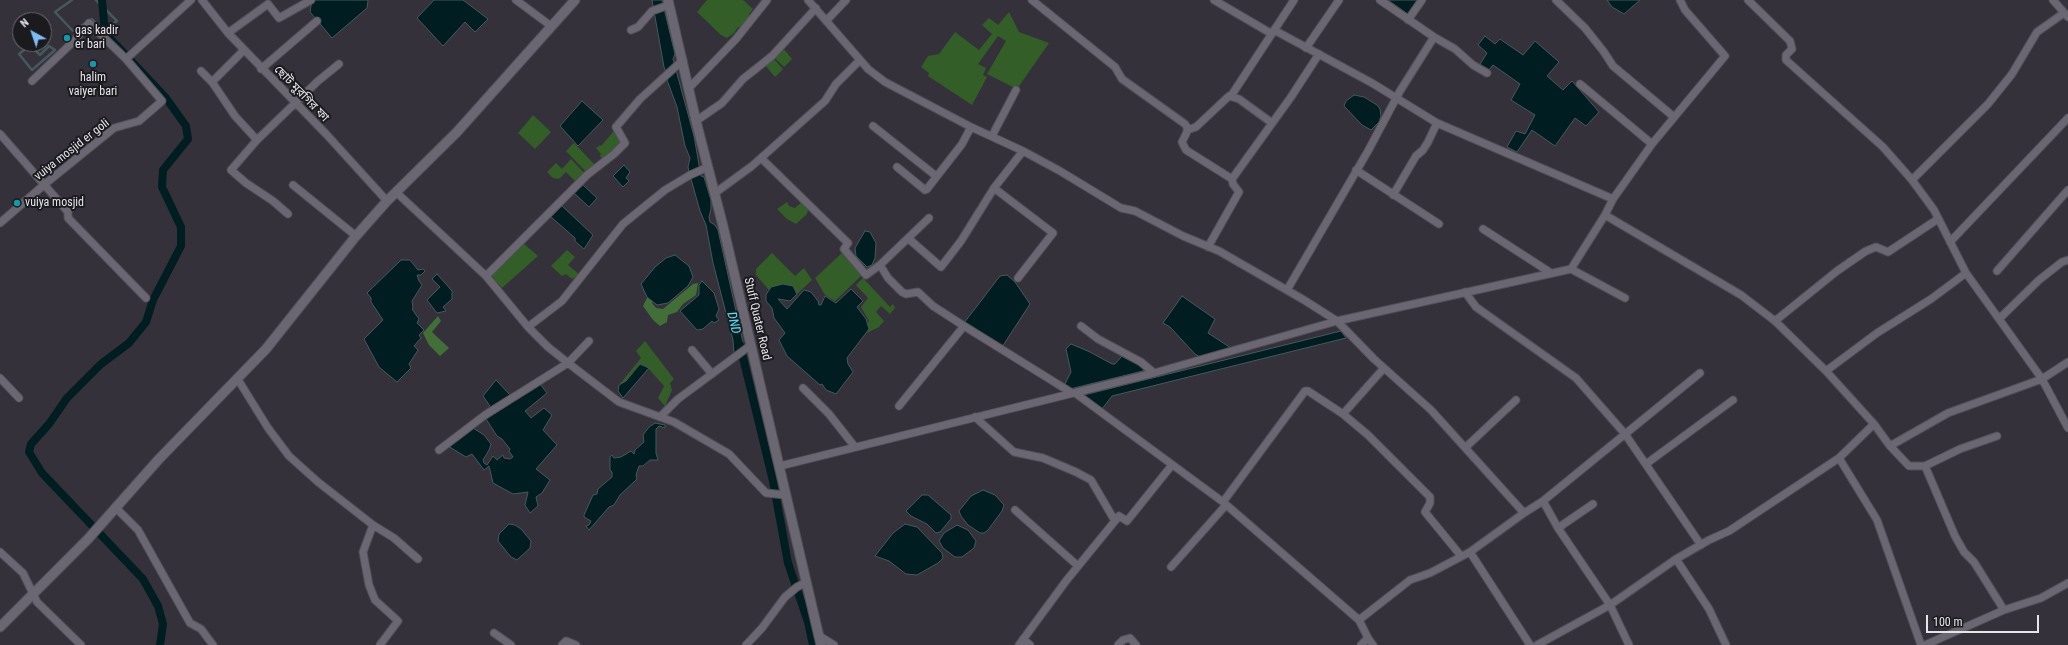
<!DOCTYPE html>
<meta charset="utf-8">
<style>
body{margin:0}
#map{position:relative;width:2068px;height:645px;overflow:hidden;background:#34313b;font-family:"Roboto Condensed",sans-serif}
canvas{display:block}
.north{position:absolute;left:12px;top:12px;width:40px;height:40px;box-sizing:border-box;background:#1b1a1e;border:1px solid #6c6b70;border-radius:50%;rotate:320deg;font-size:11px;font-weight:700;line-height:16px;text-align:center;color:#e6e4ea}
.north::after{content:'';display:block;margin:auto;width:14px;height:18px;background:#7dbef9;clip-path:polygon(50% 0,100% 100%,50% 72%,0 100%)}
.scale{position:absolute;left:1926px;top:615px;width:113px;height:18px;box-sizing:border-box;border:2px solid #e6e4ea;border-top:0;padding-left:5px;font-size:12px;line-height:14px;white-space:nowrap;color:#e6e4ea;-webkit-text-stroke:3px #1b1a1e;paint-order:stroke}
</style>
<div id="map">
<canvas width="2068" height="645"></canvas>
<div class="north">N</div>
<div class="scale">100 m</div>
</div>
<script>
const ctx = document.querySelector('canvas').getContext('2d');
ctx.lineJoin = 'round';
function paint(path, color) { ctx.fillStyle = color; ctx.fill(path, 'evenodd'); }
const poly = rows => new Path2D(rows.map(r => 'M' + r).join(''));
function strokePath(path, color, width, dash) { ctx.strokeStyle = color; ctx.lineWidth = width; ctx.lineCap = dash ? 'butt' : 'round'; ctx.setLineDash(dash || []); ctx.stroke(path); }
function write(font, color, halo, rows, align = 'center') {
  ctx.font = font + ' "Roboto Condensed","Noto Sans Bengali",sans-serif'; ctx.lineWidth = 4; ctx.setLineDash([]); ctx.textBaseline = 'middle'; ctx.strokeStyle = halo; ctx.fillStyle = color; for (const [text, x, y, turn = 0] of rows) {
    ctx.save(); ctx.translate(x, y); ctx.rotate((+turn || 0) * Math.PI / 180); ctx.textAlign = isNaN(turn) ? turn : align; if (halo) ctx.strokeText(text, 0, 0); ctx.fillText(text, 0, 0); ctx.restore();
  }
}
paint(poly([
 [707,0,743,0,753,9,749,14,752,17,743,30,738,27,734,33,727,38,721,35,697,12],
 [1009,12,1019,32,1049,43,1017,89,987,74,1006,41,998,36,978,64,986,68,983,75,987,77,972,105,928,76,929,73,921,67,928,56,939,54,955,32,979,50,992,34,982,25,989,18,998,25],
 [783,48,792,59,784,67,774,57],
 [773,58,783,69,775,77,765,65],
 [533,115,551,132,535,149,518,133],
 [614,131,620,138,620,144,603,160,600,156,601,154,596,148,600,145,601,146],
 [574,143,596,166,587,173,566,151],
 [571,159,585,174,576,182,566,172,559,179,553,178,547,172,556,163,562,169],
 [803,201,808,210,807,214,796,224,787,219,777,209,787,202,789,206,795,208],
 [523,243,538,256,502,288,490,275],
 [567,250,575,257,568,265,580,275,572,279,566,274,562,276,551,266],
 [843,252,862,275,835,301,825,295,815,278],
 [772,253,795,276,804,268,812,280,797,294,793,286,783,284,772,287,770,291,756,275,756,269],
 [863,278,890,307,893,304,895,308,890,314,881,306,876,312,884,321,879,327,867,333,869,329,867,324,869,321,861,307,868,298,856,285],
 [645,341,674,379,670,383,672,390,665,406,658,398,664,386,649,369,644,366,637,367,626,381,619,385,641,358,636,351]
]), '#335e28');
paint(poly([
 [698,283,696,295,683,304,677,312,668,315,667,322,660,326,653,320,643,306,648,296,653,300,652,303,656,308,663,309,693,284],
 [438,316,441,321,432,332,449,348,440,356,429,345,423,333]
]), '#426f37');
const water = poly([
 [312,0,368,0,368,1,367,8,332,38,310,12,312,0],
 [434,0,463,0,488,19,475,32,465,22,443,46,417,18,434,0],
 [652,0,662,0,675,54,673,59,694,136,701,176,704,177,711,200,711,209,709,217,710,222,715,225,718,230,744,347,734,354,733,340,713,263,706,225,700,211,689,172,688,167,690,158,685,146,677,107,667,80,668,76,664,67,652,0],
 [1388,0,1419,0,1409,15,1388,0],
 [1607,0,1640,0,1624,14,1612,7,1607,0],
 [1485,36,1495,44,1500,39,1523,55,1535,41,1559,62,1547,76,1563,90,1572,81,1599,112,1586,126,1575,118,1555,146,1532,130,1517,152,1507,147,1516,131,1525,134,1535,115,1511,100,1520,84,1493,65,1488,71,1479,66,1487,53,1478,45,1485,36],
 [1354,95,1364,97,1377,105,1380,109,1381,116,1379,122,1371,130,1362,125,1344,106,1346,101,1354,95],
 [582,101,603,120,578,146,560,126,582,101],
 [624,165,630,172,626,178,629,181,623,187,613,176,624,165],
 [582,184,597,198,589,207,573,192,582,184],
 [561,205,593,235,584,249,575,241,575,238,550,216,561,205],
 [865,231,870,232,876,243,875,258,872,265,867,267,856,256,855,248,865,231],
 [675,255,689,266,693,277,688,286,668,303,657,305,647,297,641,284,655,267,666,258,675,255],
 [401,260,410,260,418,270,423,269,425,271,421,275,417,275,419,281,422,285,412,301,413,308,412,309,419,319,417,323,424,330,419,335,421,338,414,346,418,350,409,364,411,368,397,382,379,367,364,339,383,320,371,302,371,298,367,293,401,260],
 [437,274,452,291,452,299,443,307,446,311,437,313,427,300,440,287,432,279,437,274],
 [1007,275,1015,282,1030,304,1002,347,964,323,1000,276,1007,275],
 [702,281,714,293,719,309,716,316,719,320,714,323,712,321,703,329,697,330,680,311,699,295,699,285,702,281],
 [783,284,793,286,797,294,790,301,778,299,787,309,804,290,811,292,818,301,819,305,821,305,825,296,836,303,851,289,863,301,857,307,866,319,869,329,847,358,848,364,853,372,836,394,826,390,822,384,820,385,787,356,779,340,785,333,774,318,772,308,766,301,766,295,771,287,783,284],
 [1182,296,1215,319,1208,333,1231,348,1200,357,1195,354,1170,327,1163,323,1182,296],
 [1341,331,1346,338,1112,396,1102,409,1084,395,1341,331],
 [1071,344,1090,352,1112,364,1115,364,1122,356,1135,362,1144,369,1143,371,1070,389,1066,388,1065,384,1071,372,1066,349,1071,344],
 [640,364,649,368,623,398,618,391,619,385,626,381,640,364],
 [496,380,511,396,492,409,483,396,496,380],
 [540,384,547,393,525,411,531,418,544,408,552,415,543,430,557,445,536,469,550,480,542,493,536,497,538,506,530,513,525,505,528,492,513,494,493,483,489,466,484,470,472,454,466,457,448,446,473,428,484,435,491,444,489,450,483,460,484,463,487,465,493,456,497,460,503,455,504,458,510,459,513,457,509,451,510,449,502,439,497,436,486,419,540,384],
 [655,423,665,425,665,428,659,426,656,429,656,453,658,460,650,460,643,466,639,466,636,475,637,479,620,495,614,505,609,507,589,530,586,526,589,525,591,521,584,517,584,515,593,495,597,494,598,489,612,477,612,472,610,470,610,457,612,455,614,458,621,457,631,451,634,454,635,450,644,442,643,435,649,427,655,423],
 [983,490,995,495,1004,505,1002,511,988,530,984,533,980,533,968,525,961,516,959,511,971,496,983,490],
 [922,495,928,495,951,515,951,519,940,532,936,533,927,524,911,516,906,511,922,495],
 [509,524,515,525,521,529,531,541,530,548,517,560,511,557,498,541,499,534,509,524],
 [905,524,917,527,942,553,943,558,938,563,917,575,906,574,889,561,875,556,893,533,905,524],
 [957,525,968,530,976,541,974,548,962,557,955,557,943,548,939,541,944,533,957,525]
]);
paint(water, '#001e21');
strokePath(water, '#45595d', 1);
strokePath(poly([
 [72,0,55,12,73,31,84,24],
 [89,21,92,19,103,31,117,21,96,0],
 [30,45,40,55,49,46,55,50,32,70,19,54,30,45]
]), '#45595d', 2.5);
strokePath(poly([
 [102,0,105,33,166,98,186,126,188,139,163,170,162,187,181,227,181,246,153,300,146,322,129,343,101,364,67,398,49,424,31,444,29,452,42,473,143,579,158,606,163,624,160,645],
 [740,345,773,481,788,563,808,622,813,645]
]), '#001e21', 8);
const street = poly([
 [202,0,228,33,327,135,387,201],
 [516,0,551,26],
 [808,0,868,69,885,82,971,127,1023,151,1060,171,1121,208,1135,211,1183,236,1219,251,1304,300,1337,321,1374,359,1431,410,1524,513,1543,501,1558,528,1610,605,1629,645],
 [1032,0,1115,67,1122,79,1185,124,1187,127,1187,132,1182,142,1186,150,1232,179,1291,97,1319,54],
 [1214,0,1272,34],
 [1380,0,1434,37],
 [1556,0,1585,28,1604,52,1613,66,1674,117],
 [1748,0,1790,41,1792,49,1786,55,1786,60,1883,147,1912,180,1934,210,1966,273,2042,379,2068,428],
 [2053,0,2068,17],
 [827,20,846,0],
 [1408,20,1422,0],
 [631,30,638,27,652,11,669,5],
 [1274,30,1372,83,1437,123,1613,199],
 [228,33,268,4,279,18,311,0],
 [1306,48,1339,0],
 [261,69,317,21],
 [201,71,212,82,235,116,257,140],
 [32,81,75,40,89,23,126,59],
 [212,82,244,50],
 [1580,84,1652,144,1613,199,1605,215,1741,295,1775,321,1826,371,1874,424,1890,446,1948,413,2042,379,2068,362],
 [689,88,736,39,767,0],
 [1231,96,1294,0],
 [696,121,722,103,743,79,772,56,816,8],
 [873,126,936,176],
 [1187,130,1196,127,1229,96,1239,99,1272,123],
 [0,134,68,212,68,218,146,298],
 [992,136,1016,90],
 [1652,144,1725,56,1685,10,1680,0],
 [761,158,848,243,844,249,866,275,880,265,929,218],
 [897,167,925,190,927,189,962,144,971,127],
 [1356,170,1439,224],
 [1912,180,1988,104,2012,74,2037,32,2064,13],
 [293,185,356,236],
 [397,193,486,276,528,327,548,347,568,363,619,402,674,422,729,454,766,493,786,495],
 [715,193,752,166,825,101,836,84,860,60],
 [1393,195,1416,156,1423,150,1428,142,1437,123],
 [288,214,273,201,246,183,231,170,257,140,318,81,339,64],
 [0,223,45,184,114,128,139,121,162,101,126,59,191,0],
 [1483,229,1551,273],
 [909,239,941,267,961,241,994,188],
 [1950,242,2068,118],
 [1208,247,1239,192,1233,184,1232,179],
 [880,265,888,278,902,292,906,294,918,292,933,306,964,326,1072,393],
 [1571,269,1625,298],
 [1997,271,2068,190],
 [486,276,587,175,614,154,625,143,616,127,640,99,683,60],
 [1018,278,1053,233,994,188,1023,151],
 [1287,290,1368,151,1400,91,1434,37,1455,49,1473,65,1487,73],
 [1465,292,1476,307,1576,378,1625,434,1701,545],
 [1999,319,2039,280,2062,262,2068,260],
 [1775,321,1837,271,1866,251,1876,247,1888,252,1938,219],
 [1081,326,1098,339,1141,362,1154,373],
 [528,327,562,301,623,224,665,190,690,175,708,167],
 [692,350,712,374],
 [1826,371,1877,333,1931,299,1966,273],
 [0,378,19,398],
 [237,378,268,428,289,456,318,482,373,525,394,538,418,559],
 [803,388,829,414,855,447],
 [1075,393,1223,502,1359,620,1368,638,1373,645],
 [899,406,964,326],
 [1343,414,1384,368],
 [660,417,678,399,751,345],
 [975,417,1014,452,1043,458,1076,472,1091,480,1115,521],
 [1890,446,1909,466,1925,466,1955,536,1964,552,1974,562,2004,610],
 [1466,447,1516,400],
 [439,450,485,415,568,363,589,341],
 [1839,458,1877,520,1921,645],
 [1646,464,1733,400],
 [780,466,1154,373,1337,321,1571,269,1605,215],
 [1925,466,1960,449,1997,436],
 [1543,501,1700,373],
 [1223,502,1305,391,1308,391,1343,414,1368,435,1430,497,1430,503,1425,512,1461,556],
 [115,507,138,530,190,623,201,629,213,645],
 [1015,510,1078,566],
 [373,525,363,552,369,585,375,600,398,621,380,645],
 [1558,528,1593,504],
 [0,552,23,573,37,602,81,645],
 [1470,552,1530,645],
 [1676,559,1709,609,1726,645],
 [1171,567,1226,505],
 [1359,620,1410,580,1430,573,1470,552,1524,513],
 [494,633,511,645],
 [818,635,834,645],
 [1023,639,1030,645],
 [562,645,566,641,576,645],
 [746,645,762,628,785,597,797,587,805,583],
 [1019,645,1066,581,1119,516,1127,521,1172,465],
 [1118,645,1123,640,1130,638,1136,645],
 [1361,645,1368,638],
 [1537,645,1610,605,1676,559,1709,540,1729,531,1839,458,1874,424],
 [1925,645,2004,610,2041,598,2068,583]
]);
const secondary = poly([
 [668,0,696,121,723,226,821,645],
 [0,627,88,539,159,459,266,349,356,236,387,201,457,132,575,0]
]);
strokePath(street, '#514e56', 9);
strokePath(secondary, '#514e56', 11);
strokePath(street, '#6b6772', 7);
strokePath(secondary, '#6b6772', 9);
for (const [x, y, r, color] of [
 [67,38,4,"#0f9aa8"],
 [93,64,4,"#0f9aa8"],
 [17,203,4,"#0f9aa8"]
]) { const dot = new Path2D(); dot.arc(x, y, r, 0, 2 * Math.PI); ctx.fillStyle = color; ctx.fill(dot); strokePath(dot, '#1b1a1e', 1.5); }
write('12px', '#e6e4ea', '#1b1a1e', [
 ["gas kadir",75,31],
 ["er bari",75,45],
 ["halim",93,78,"center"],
 ["vaiyer bari",93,92,"center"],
 ["vuiya mosjid",25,203]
], 'left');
write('12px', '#e6e4ea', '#1b1a1e', [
 ["ছোট মুরগির ফা",301,94,46],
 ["vuiya mosjid er goli",72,150,-38],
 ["Stuff Quater Road",757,319,77]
]);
write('italic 13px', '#46e4f4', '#1b1a1e', [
 ["DND",733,323,76]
]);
</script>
